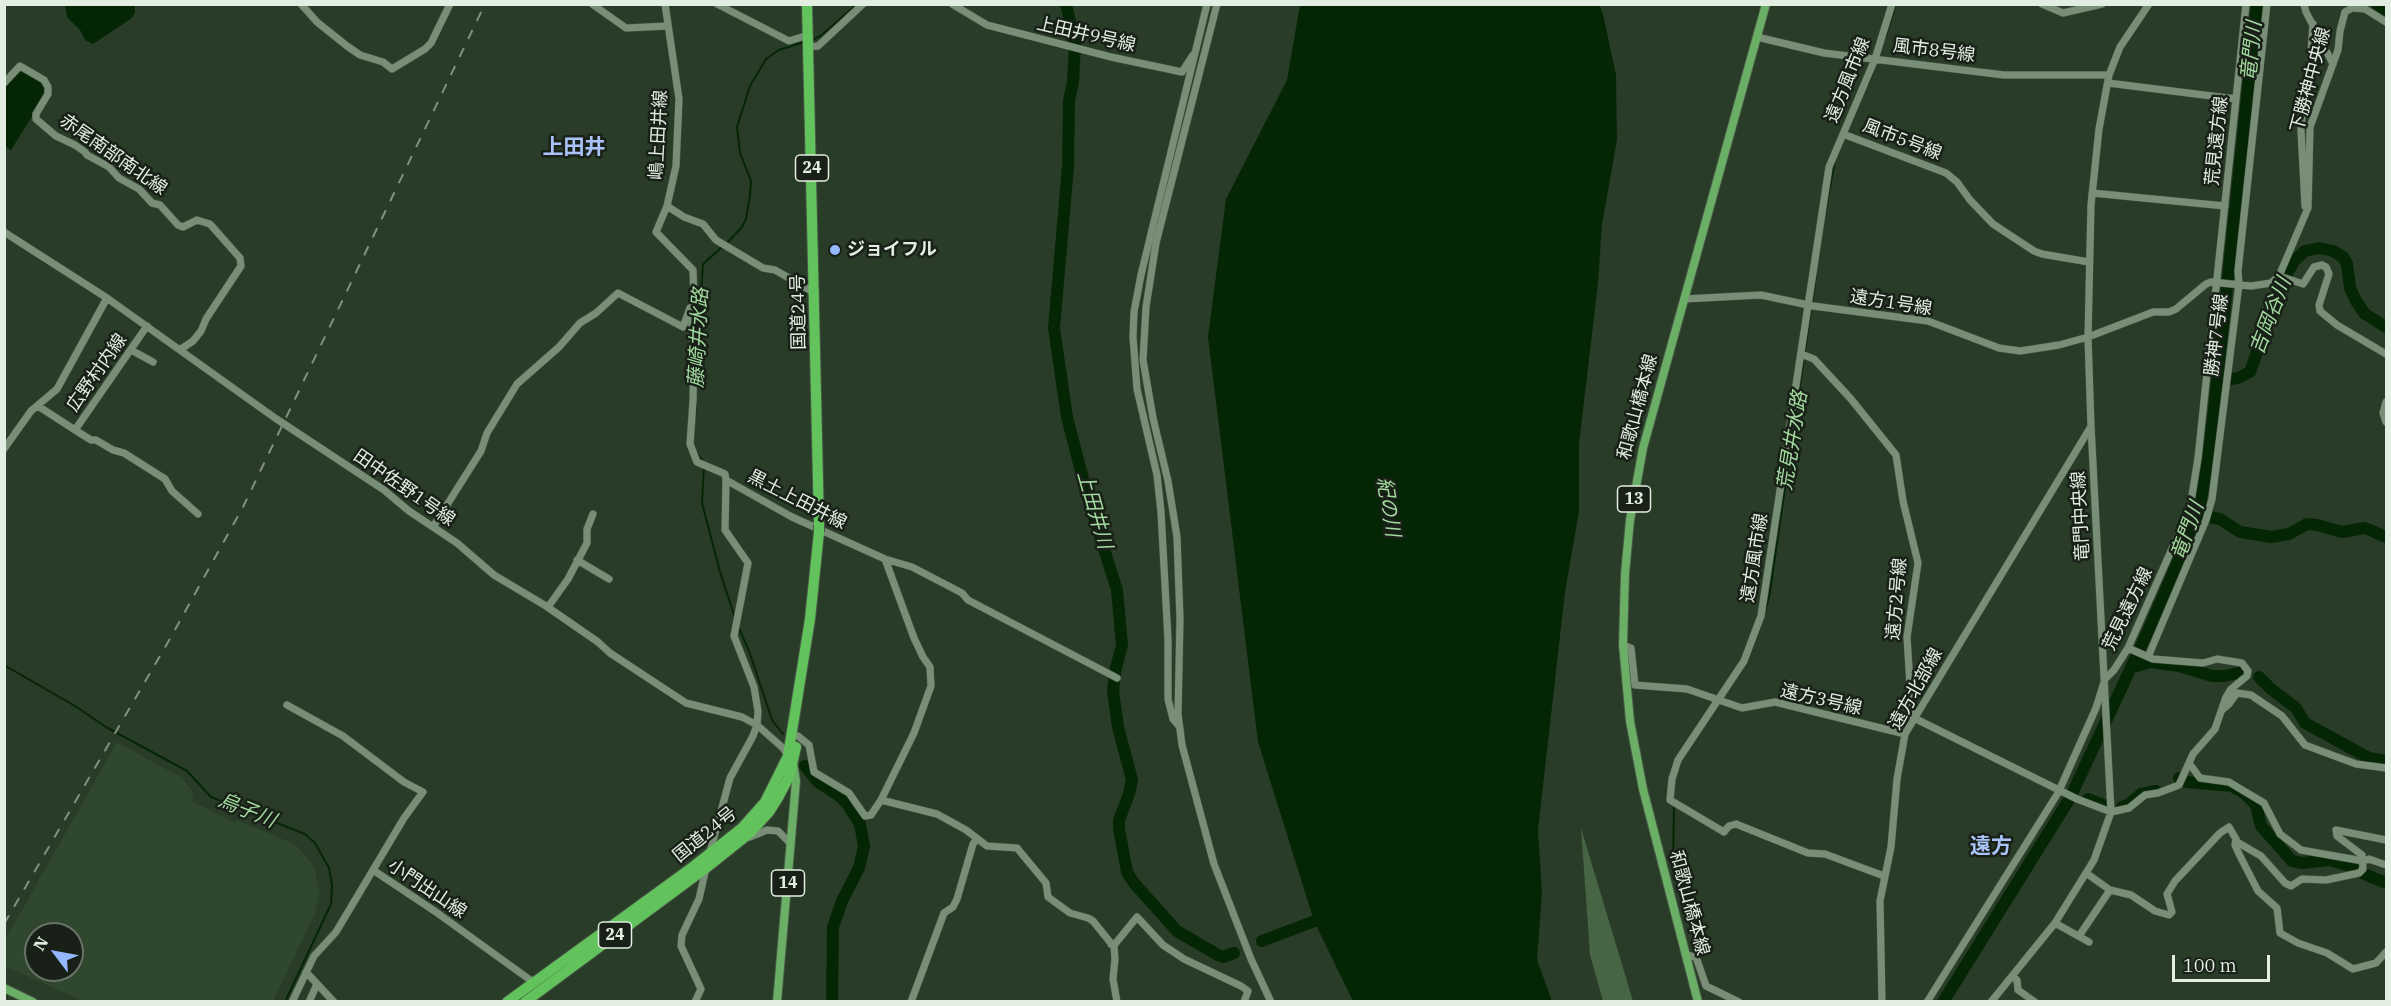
<!DOCTYPE html>
<meta charset="utf-8">
<style>
body{margin:0}
#map{position:relative;width:2391px;height:1006px;overflow:hidden;background:#293c27;font-family:"IBM Plex Serif",serif}
canvas{display:block}
.frame{position:absolute;inset:0;border:6px solid #e2eee1;pointer-events:none}
.north{position:absolute;left:24px;top:922px;width:60px;height:60px;box-sizing:border-box;background:#182017;border:2px solid #697268;border-radius:50%;rotate:302deg;font-size:16px;font-weight:700;line-height:24px;text-align:center;color:#e2eee1}
.north::after{content:'';display:block;margin:auto;width:21px;height:27px;background:#95b7fd;clip-path:polygon(50% 0,100% 100%,50% 72%,0 100%)}
.scale{position:absolute;left:2172px;top:955px;width:98px;height:27px;box-sizing:border-box;border:3px solid #e2eee1;border-top:0;padding-left:8px;font-size:18px;line-height:21px;white-space:nowrap;color:#e2eee1;-webkit-text-stroke:4px #182017;paint-order:stroke}
</style>
<div id="map">
<canvas width="2391" height="1006"></canvas>
<div class="frame"></div>
<div class="north">N</div>
<div class="scale">100 m</div>
</div>
<script>
const ctx = document.querySelector('canvas').getContext('2d');
ctx.lineJoin = 'round';
function paint(path, color) { ctx.fillStyle = color; ctx.fill(path, 'evenodd'); }
const poly = rows => new Path2D(rows.map(r => 'M' + r).join(''));
function strokePath(path, color, width, dash) { ctx.strokeStyle = color; ctx.lineWidth = width; ctx.lineCap = dash ? 'butt' : 'round'; ctx.setLineDash(dash || []); ctx.stroke(path); }
function write(font, color, halo, rows, align = 'center') {
  ctx.font = font + ' "IBM Plex Serif","Noto Sans JP",serif'; ctx.lineWidth = 5; ctx.setLineDash([]); ctx.textBaseline = 'middle'; ctx.strokeStyle = halo; ctx.fillStyle = color; for (const [text, x, y, turn = 0] of rows) {
    ctx.save(); ctx.translate(x, y); ctx.rotate((+turn || 0) * Math.PI / 180); ctx.textAlign = isNaN(turn) ? turn : align; if (halo) ctx.strokeText(text, 0, 0); ctx.fillText(text, 0, 0); ctx.restore();
  }
}
paint(poly([
 [117,742,180,777,192,790,193,802,235,823,237,820,296,845,314,866,320,892,315,914,273,1001,83,1001,5,966,5,940],
 [36,934,72,934,72,970,36,970]
]), '#2f482d');
paint(poly([
 [1581,828,1633,1001,1603,1001,1590,955]
]), '#476445');
paint(poly([
 [65,5,135,5,135,12,132,18,93,44,85,40,80,30,67,17],
 [1300,5,1599,4,1603,14,1616,75,1617,140,1602,224,1598,283,1579,444,1579,511,1565,592,1538,830,1542,893,1537,960,1552,1001,1353,1001,1314,921,1258,742,1208,337,1226,199,1287,80],
 [19,69,46,85,46,94,11,150,5,146,5,86]
]), '#052605');
strokePath(poly([
 [1886,36,1896,4],
 [812,40,822,35,857,4],
 [1868,84,1874,70],
 [1825,214,1835,160],
 [727,243,742,227,746,219,750,195,751,181,740,153,737,127,750,86,766,59,779,50,804,42],
 [1812,303,1816,276],
 [697,350,703,264,722,247],
 [696,412,696,397],
 [697,453,703,461,704,466,702,503,720,572,735,618],
 [1764,614,1769,598,1811,309],
 [738,626,749,651,772,720,783,734],
 [1747,662,1761,625],
 [4,665,75,706,106,727,187,771,211,797,305,834,315,843,329,868,332,885,331,904,285,1002],
 [1673,867,1674,805]
]), '#052605', 2);
strokePath(poly([
 [1066,4,1075,44,1073,82,1069,101,1068,167,1054,328,1067,417,1088,498,1117,590,1122,645,1115,672,1113,691,1118,727,1132,780,1129,794,1119,820,1119,829,1127,872,1134,883,1177,931,1218,955,1223,957,1234,953],
 [2377,4,2386,10],
 [2217,381,2238,378,2250,372,2279,288,2294,261,2305,251,2319,248,2333,251,2343,257,2347,264,2350,288,2356,301,2365,314,2386,327],
 [2198,515,2220,519,2240,532,2271,537,2289,534,2307,524,2317,525,2342,532,2365,528,2386,537],
 [2133,665,2137,666,2150,662,2179,666,2212,676,2224,676,2243,672],
 [2259,677,2271,689,2296,708,2305,723,2369,758,2386,761],
 [805,766,818,782,841,797,848,805,860,824,864,846,859,868,842,901,833,927,832,1002],
 [2179,778,2186,782,2232,786,2244,793,2256,805,2261,826,2292,861,2302,863,2330,860,2359,869],
 [2088,799,2106,806],
 [2122,807,2128,805,2141,794,2156,791],
 [2364,874,2386,883],
 [1262,941,1328,916],
 [1943,1002,2070,798,2149,629,2198,515,2208,460,2214,410,2257,4]
]), '#052605', 12);
const minor = poly([
 [301,4,317,22,347,46,360,55,383,62,392,69,425,49,431,43,450,4],
 [592,4,626,28,668,26],
 [665,4,679,99,676,166,667,206,656,232,693,270,694,298,691,334,694,348,693,401,690,444,697,462,725,474,726,480],
 [717,4,789,41,808,35],
 [952,4,987,25,1111,57,1182,72,1193,55],
 [1217,4,1156,243,1146,307,1143,360,1153,418,1168,481,1177,537,1180,619,1178,714,1182,745,1214,864,1251,959,1271,1002],
 [2042,4,2063,13,2102,4],
 [2304,4,2306,12,2333,64],
 [1757,37,1824,53,2004,75,2109,75],
 [808,47,818,46,863,4],
 [4,83,20,66,44,80,48,87,48,94,36,114,36,119,56,136,75,145,85,152,87,155,109,167,119,178,139,189,152,203,160,205,178,225,183,227,197,220,210,224,240,258,241,266,206,319,201,331,193,341,181,349],
 [2108,83,2236,99],
 [1843,134,1946,173,1957,182,1970,200,1993,224,2034,251,2042,254,2089,262],
 [2092,193,2225,206],
 [667,206,684,217,703,224,716,240,763,268,775,270,815,293],
 [2305,206,2301,130,2303,99,2310,68,2313,24],
 [4,232,107,298,275,418,384,490,409,511,457,543,494,575,546,606,598,642,610,653,686,703,742,717,757,725,783,748,788,756],
 [2279,276,2303,284,2314,267,2322,265,2326,267,2329,274,2319,305,2320,311,2337,325,2386,354],
 [1684,299,1761,295,1813,306,1928,321,1999,348,2020,351,2059,345,2088,337,2153,312,2169,312,2176,309,2206,284,2211,282,2251,286,2271,283,2279,276,2308,208,2310,127,2338,50,2340,31,2345,12,2352,8,2365,9,2386,22],
 [131,350,153,362],
 [1801,354,1814,359,1851,399,1896,455,1903,501,1918,563,1907,637,1912,717,2077,799,2111,812,2129,808,2145,795,2158,793,2179,785,2193,754,2215,729,2226,697,2231,689,2247,676,2248,671,2242,663,2217,659,2203,663,2153,659,2128,648],
 [2386,402,2383,413,2386,422],
 [38,406,75,430,147,326],
 [75,430,91,440,96,440,113,450,124,453,165,479,172,491,198,514],
 [4,449,31,411,57,389,107,298],
 [433,527,481,451,487,433,517,384,559,347,580,323,596,313,618,293,683,327,690,308],
 [577,560,609,579],
 [548,607,568,579,587,543,587,529,593,514],
 [1623,645,1631,648,1635,685,1687,689,1742,708,1775,702,1905,734],
 [2148,657,2206,520,2212,499,2239,284,2238,271,2267,4],
 [287,705,343,736,404,782,423,792,404,818,336,932,314,956,292,1002],
 [2222,710,2229,704,2237,693,2251,695,2282,716,2305,745,2356,764,2386,768],
 [1179,726,1173,719,1168,699,1168,640,1161,512,1157,475,1137,389,1133,337,1134,312,1141,275,1207,4],
 [798,736,809,745,814,772,849,793,865,816,871,815,881,800,937,814,966,830,987,846,1017,848,1046,883,1048,897,1070,913,1088,918,1093,921,1114,947,1115,959,1113,979,1117,1002],
 [2189,763,2200,778,2229,782,2264,803,2280,834,2301,850,2363,861,2369,859,2386,865],
 [881,800,914,733,931,686,930,667,923,657,914,638,885,559],
 [750,837,767,830,778,831,791,844],
 [2236,839,2237,842,2261,856,2285,883,2291,886,2302,879,2326,880,2359,873,2363,869,2362,855,2337,836,2336,830,2386,840],
 [710,852,730,778,753,736,757,725,758,711,754,687,734,636,748,563,725,530,726,480,792,517,885,559,912,567,962,593,968,600,1117,678],
 [373,870,436,912,533,982],
 [2086,873,2110,890,2131,895,2155,911,2169,915,2172,912,2167,894,2175,881,2220,833,2229,827,2236,839,2235,845,2239,854,2258,891,2277,908,2280,933,2298,943,2327,953,2353,969,2376,963,2386,952],
 [1884,876,1825,854,1808,853,1736,824,1729,826,1724,832,1670,800,1672,779,1678,760,1744,661,1761,616,1829,167,1875,59,1892,4],
 [2055,923,2089,942],
 [2079,936,2110,890],
 [1111,944,1115,944,1137,917,1163,945,1184,959,1241,986,1248,991,1244,1002],
 [1686,955,1696,957,1706,986,1739,1002],
 [306,972,334,1002],
 [2012,976,2017,980,2018,990,2035,1002],
 [309,1002,317,984],
 [695,1002,701,989,681,946,682,935,699,899,706,868],
 [911,1002,944,913,953,907,957,899,973,844,977,839],
 [1882,1002,1880,901,1891,847,1897,779,1905,734,2090,428],
 [1927,1002,2058,793,2096,708,2105,679,2114,670,2128,648,2190,508,2198,458,2246,4],
 [1991,1002,2055,923,2094,860,2111,812,2091,426,2088,337,2091,205,2099,129,2109,75,2120,47,2149,4]
]);
const major = poly([
 [4,988,33,1002],
 [777,1002,796,781,793,763],
 [1698,1002,1643,789,1630,721,1623,645,1625,574,1630,520,1643,448,1766,4]
]);
const highway = poly([
 [807,4,819,525],
 [507,1002,694,866,742,828,765,802,788,756,810,619,819,532],
 [525,1002,706,868,751,832,769,812,779,796,789,777,796,747]
]);
strokePath(minor, '#475846', 8);
strokePath(major, '#475846', 10);
strokePath(highway, '#475846', 12);
strokePath(minor, '#798e76', 7);
strokePath(major, '#6bae66', 8);
strokePath(highway, '#62c35c', 10);
strokePath(poly([
 [4,924,171,637,243,507,485,4]
]), '#81907f', 2, [10, 10]);
const highwayBridge = poly([
 [819,532,819,525]
]);
strokePath(highwayBridge, '#475846', 12, []);
strokePath(highwayBridge, '#62c35c', 10);
for (const [x, y, r, color] of [
 [835,250,6,"#95b7fd"]
]) { const dot = new Path2D(); dot.arc(x, y, r, 0, 2 * Math.PI); ctx.fillStyle = color; ctx.fill(dot); strokePath(dot, '#182017', 2); }
for (const [x, y, w] of [
 [812,168,33],
 [1634,499,33],
 [788,883,33],
 [615,935,33]
]) { const box = new Path2D(); box.roundRect(x - w / 2, y - 13, w, 26, 4.5); ctx.fillStyle = '#182017'; ctx.fill(box); strokePath(box, '#e2eee1', 1.5); }
write('bold 16px', '#e2eee1', null, [
 ["24",812,168],
 ["13",1634,499],
 ["14",788,883],
 ["24",615,935]
]);
write('18px', '#e2eee1', '#182017', [
 ["上田井9号線",1086,35,13],
 ["風市8号線",1934,51,7],
 ["遠方風市線",1848,80,-68],
 ["下勝神中央線",2311,80,-75],
 ["嶋上田井線",659,135,-87],
 ["風市5号線",1902,140,21],
 ["荒見遠方線",2217,141,-84],
 ["赤尾南部南北線",113,155,35],
 ["遠方1号線",1891,303,9],
 ["国道24号",799,312,-91],
 ["勝神7号線",2217,335,-83],
 ["広野村内線",97,373,-55],
 ["和歌山橋本線",1638,407,-75],
 ["田中佐野1号線",404,488,35],
 ["黒土上田井線",797,500,27],
 ["竜門中央線",2081,516,-93],
 ["遠方風市線",1755,558,-81],
 ["遠方2号線",1897,599,-85],
 ["荒見遠方線",2128,609,-64],
 ["遠方北部線",1916,689,-61],
 ["遠方3号線",1821,700,13],
 ["国道24号",705,835,-39],
 ["小門出山線",427,889,34],
 ["和歌山橋本線",1689,903,75]
]);
write('bold 18px', '#e2eee1', '#182017', [
 ["ジョイフル",847,250]
], 'left');
write('italic 20px', '#a3da9f', '#182017', [
 ["竜門川",2252,51,-84],
 ["吉岡谷川",2271,316,-69],
 ["藤崎井水路",699,338,-87],
 ["荒見井水路",1793,441,-81],
 ["紀の川",1388,507,81],
 ["上田井川",1094,510,74],
 ["竜門川",2188,531,-70],
 ["烏子川",247,811,22]
]);
write('bold 21px', '#a9c3f8', '#182017', [
 ["上田井",574,148],
 ["遠方",1991,847]
]);
</script>
